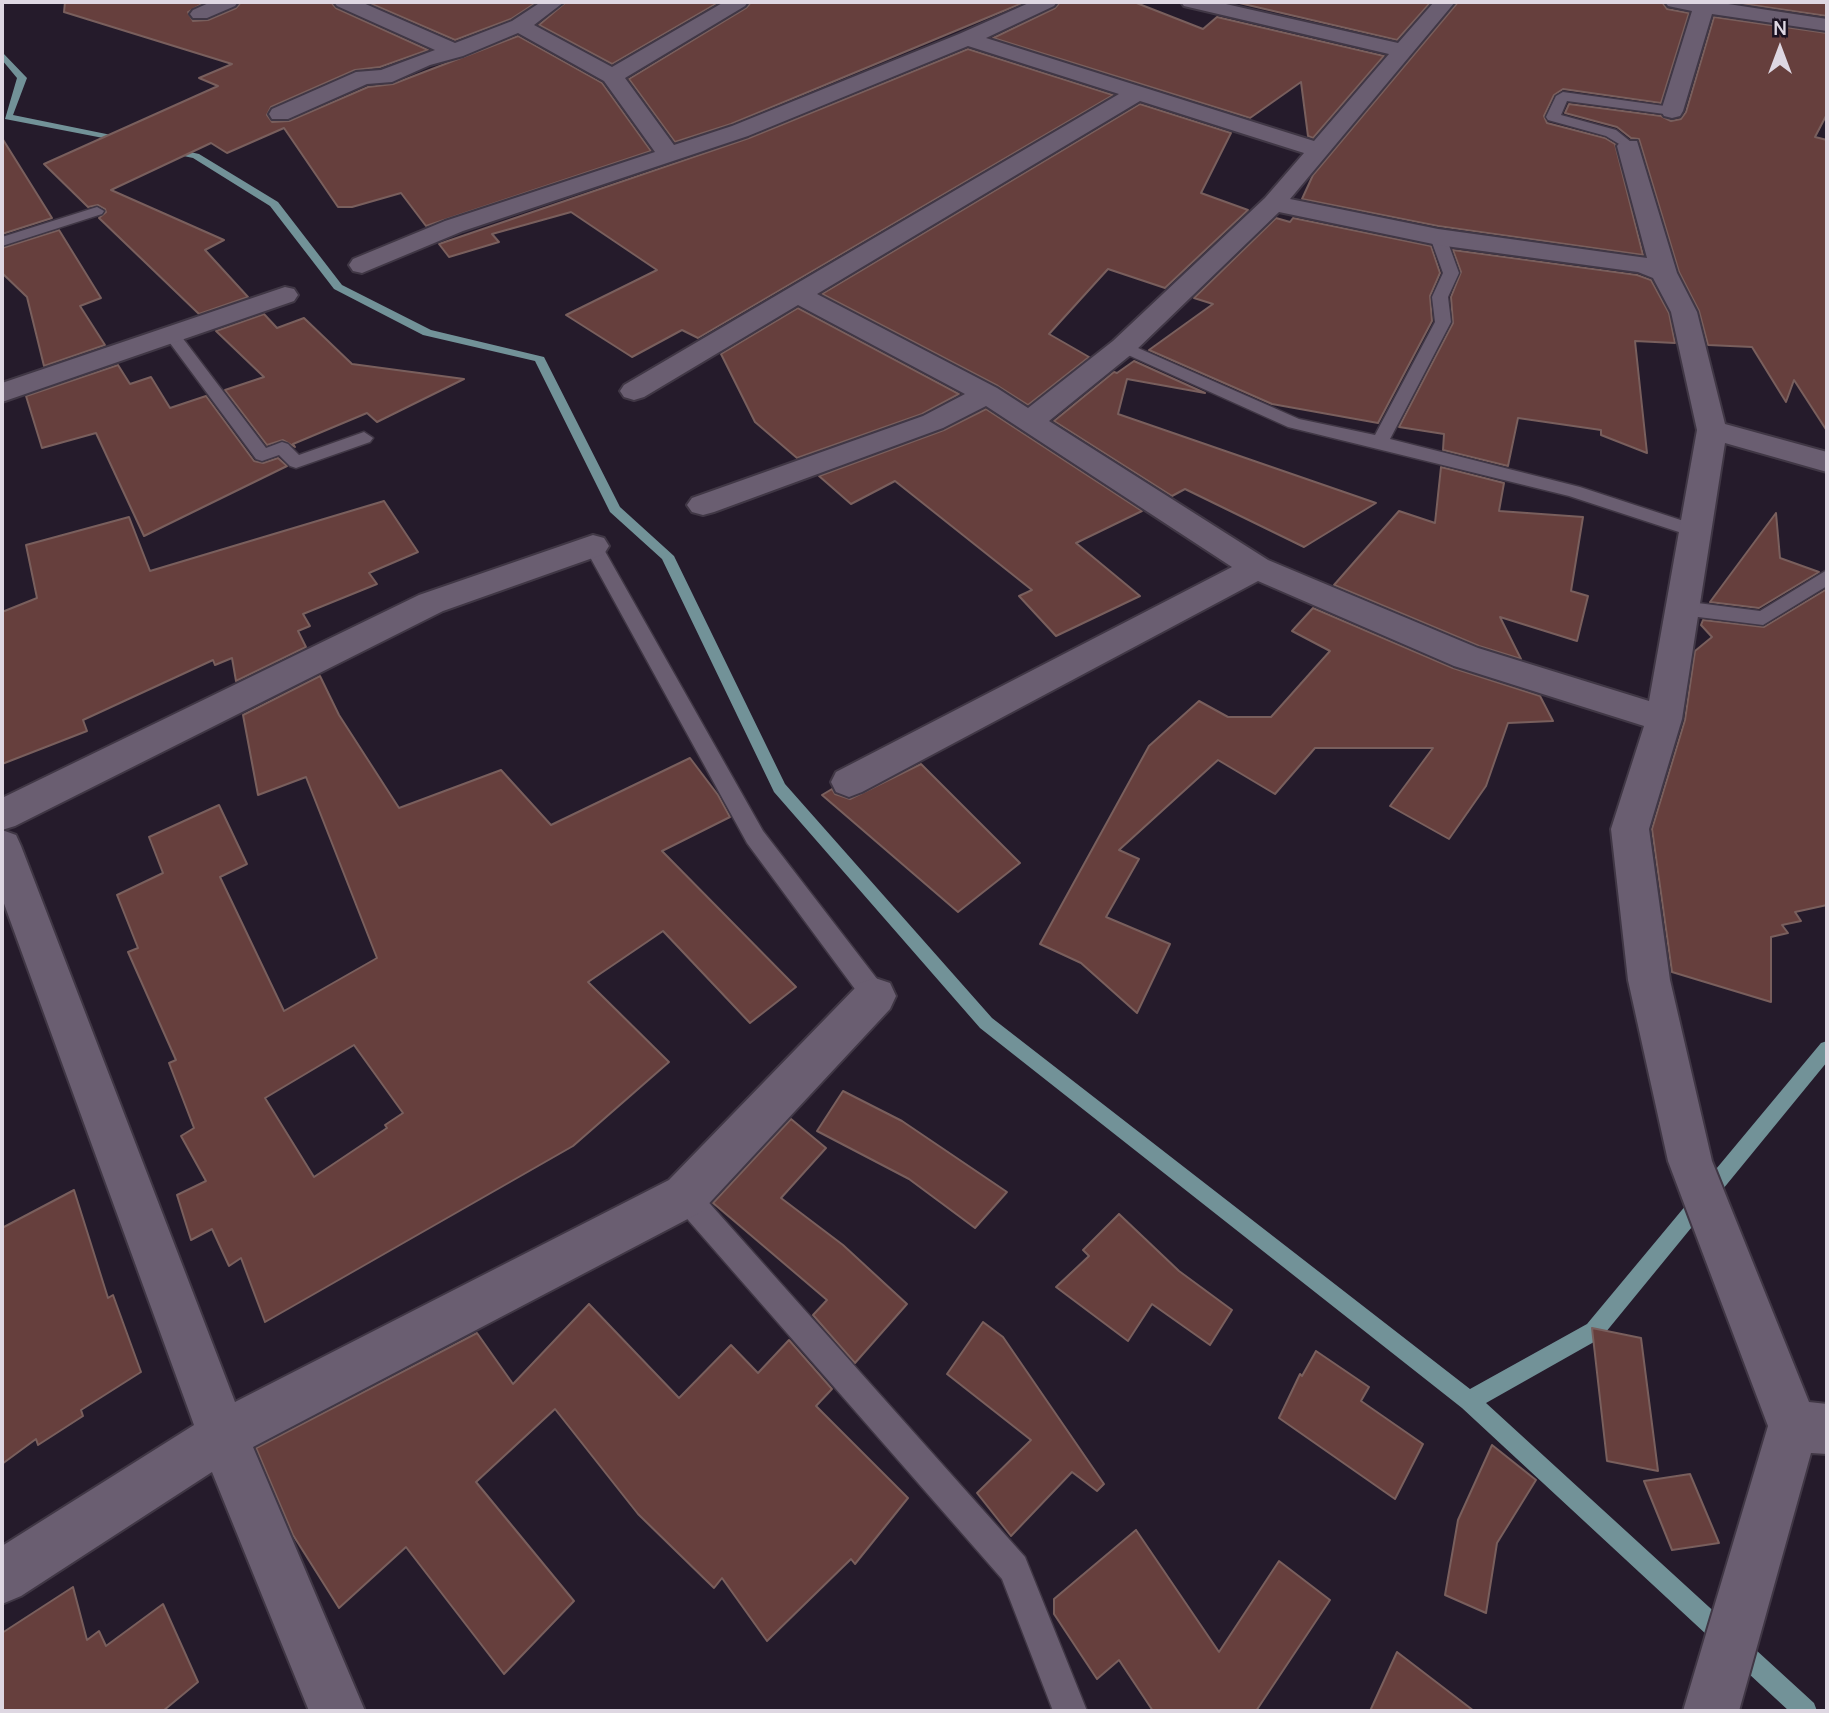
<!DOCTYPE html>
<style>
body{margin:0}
#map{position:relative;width:1829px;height:1713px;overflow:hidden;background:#251b2b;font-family:Manrope,sans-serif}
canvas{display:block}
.frame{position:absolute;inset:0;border:4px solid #ded7e2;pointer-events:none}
.north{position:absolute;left:1745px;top:14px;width:70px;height:70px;-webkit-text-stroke:5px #1b1221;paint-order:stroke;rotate:0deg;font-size:19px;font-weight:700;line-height:28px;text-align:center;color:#ded7e2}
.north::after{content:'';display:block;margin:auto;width:24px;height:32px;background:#ded7e2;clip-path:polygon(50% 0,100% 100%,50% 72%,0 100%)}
</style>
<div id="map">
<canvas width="1829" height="1713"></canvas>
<div class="frame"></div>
<div class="north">N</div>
</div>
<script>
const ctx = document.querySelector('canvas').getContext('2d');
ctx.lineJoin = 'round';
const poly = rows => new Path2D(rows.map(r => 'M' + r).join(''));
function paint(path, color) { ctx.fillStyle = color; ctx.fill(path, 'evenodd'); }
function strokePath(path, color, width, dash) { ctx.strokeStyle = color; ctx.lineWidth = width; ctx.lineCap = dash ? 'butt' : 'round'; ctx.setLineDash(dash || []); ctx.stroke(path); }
paint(poly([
 [2,52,27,78,13,115,126,138,131,141,129,143,5,119,17,78,2,60,2,52],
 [168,147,199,154,278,202,342,285,431,330,544,357,620,507,674,556,785,784,992,1018,1470,1389,1587,1324,1821,1043,1827,1041,1827,1062,1601,1338,1486,1403,1814,1703,1817,1711,1789,1711,1462,1408,980,1028,774,792,662,559,610,512,535,361,423,335,334,289,270,206,193,158,165,152,165,148,168,147]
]), '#729298');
const building = poly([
 [65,2,205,2,188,12,193,21,208,20,236,8,241,2,331,2,336,8,428,50,380,67,355,70,271,107,267,115,272,122,289,121,368,87,393,84,518,36,602,83,651,151,426,226,401,193,352,207,338,207,284,128,227,153,211,143,111,190,224,240,205,250,248,297,199,314,99,218,106,212,105,209,98,205,88,207,44,164,218,86,199,78,232,64,64,12,65,2],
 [367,2,537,2,511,19,455,40,367,2],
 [566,2,719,2,612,64,539,25,566,2],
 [751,2,1025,2,731,124,675,142,629,79,746,8,751,2],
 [1060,2,1134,2,1203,29,1217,17,1384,56,1313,138,1308,136,1301,82,1250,118,993,38,1055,8,1060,2],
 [1235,2,1431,2,1397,40,1235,2],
 [1458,2,1662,2,1667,9,1689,13,1661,103,1563,89,1554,95,1544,116,1547,123,1605,138,1615,144,1643,255,1438,226,1302,199,1313,175,1458,2],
 [1731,2,1827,2,1827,16,1731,2],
 [1714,17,1827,33,1827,114,1815,137,1827,140,1827,431,1794,380,1786,402,1752,347,1708,345,1699,311,1679,272,1639,139,1631,138,1617,127,1565,113,1569,104,1661,116,1671,121,1681,119,1686,112,1714,17],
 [968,49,1113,95,698,338,682,330,632,357,566,315,657,270,571,212,492,234,499,242,449,257,439,244,749,138,968,49],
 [1140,104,1231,133,1201,193,1248,210,1165,288,1108,269,1049,334,1089,357,1028,405,998,386,822,294,1140,104],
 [2,138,52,218,2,234,2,138],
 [1276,218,1290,222,1293,218,1431,246,1440,273,1430,296,1432,321,1378,423,1272,404,1149,350,1213,304,1194,298,1276,218],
 [59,230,101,298,80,306,105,345,44,366,27,297,2,273,2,248,59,230],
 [1453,250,1637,275,1651,280,1669,313,1675,343,1635,341,1647,453,1601,435,1601,430,1518,418,1508,466,1443,450,1444,434,1399,427,1453,323,1451,297,1461,272,1453,250],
 [798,308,959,394,922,414,797,458,755,422,721,354,798,308],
 [264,314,277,328,304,318,352,364,464,379,377,422,367,413,293,444,295,447,283,440,267,445,225,390,264,377,216,331,264,314],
 [1134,361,1205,393,1127,379,1118,414,1376,503,1304,547,1185,489,1172,496,1054,421,1114,372,1117,373,1134,361],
 [118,365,130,384,151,377,170,408,206,396,254,461,263,463,278,458,287,466,144,536,96,433,42,448,26,396,118,365],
 [986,409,1142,511,1076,543,1140,596,1056,636,1019,596,1032,590,895,481,851,504,819,476,944,430,986,409],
 [1441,467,1504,483,1499,511,1583,517,1571,591,1588,596,1577,641,1500,617,1521,659,1479,646,1334,585,1399,511,1435,523,1441,467],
 [384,501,418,552,369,573,377,584,303,614,310,626,298,631,306,647,236,681,232,658,215,665,213,660,83,720,87,731,2,764,2,612,37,598,26,545,129,517,150,571,384,501],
 [1776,513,1780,558,1819,572,1759,608,1710,602,1776,513],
 [1827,589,1827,905,1795,912,1801,921,1782,925,1788,933,1771,937,1771,1002,1672,972,1652,829,1685,720,1695,651,1712,637,1701,625,1703,620,1764,627,1827,589],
 [1313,608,1453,668,1540,696,1553,721,1508,723,1486,786,1449,839,1390,806,1433,748,1315,748,1275,794,1218,760,1119,850,1139,859,1106,917,1170,944,1137,1013,1081,963,1040,944,1149,746,1199,701,1228,717,1271,717,1330,651,1292,631,1313,608],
 [320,676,339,715,399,808,501,770,551,825,690,758,718,795,730,817,662,851,796,987,750,1023,663,931,588,982,669,1062,573,1146,265,1322,241,1258,229,1266,212,1229,191,1240,177,1195,206,1181,181,1136,194,1128,169,1063,176,1060,128,952,138,948,117,895,163,873,149,837,219,805,247,864,220,877,284,1011,377,958,306,777,258,795,243,715,320,676],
 [354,1045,403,1113,385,1125,387,1128,314,1177,265,1098,354,1045],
 [921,764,1020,863,958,912,822,795,832,789,835,794,850,799,921,764],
 [843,1091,902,1121,1007,1192,975,1228,909,1179,817,1131,843,1091],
 [791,1119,826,1148,781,1198,843,1245,907,1304,855,1363,813,1315,827,1300,713,1203,791,1119],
 [74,1190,108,1298,113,1295,141,1372,81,1410,83,1416,38,1445,36,1439,2,1464,2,1228,74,1190],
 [1119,1214,1179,1271,1232,1310,1210,1345,1152,1304,1128,1341,1056,1287,1089,1256,1083,1250,1119,1214],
 [589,1304,679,1398,731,1345,758,1373,789,1340,832,1389,816,1406,908,1498,855,1564,851,1559,767,1641,722,1578,714,1588,638,1514,555,1409,476,1482,574,1601,504,1674,406,1547,339,1608,293,1535,256,1448,477,1333,513,1384,589,1304],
 [983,1322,1003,1337,1104,1484,1097,1491,1072,1472,1011,1536,977,1493,1031,1440,947,1374,983,1322],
 [1592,1328,1641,1338,1658,1471,1607,1461,1592,1328],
 [1316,1351,1369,1387,1361,1401,1423,1444,1395,1499,1279,1418,1300,1374,1302,1376,1316,1351],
 [1492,1445,1536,1480,1497,1543,1486,1613,1445,1595,1458,1520,1492,1445],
 [1690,1474,1719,1543,1672,1550,1644,1481,1690,1474],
 [1136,1530,1219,1652,1279,1561,1330,1600,1256,1711,1153,1711,1119,1660,1097,1679,1054,1614,1054,1599,1136,1530],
 [73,1587,87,1640,99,1631,106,1646,163,1604,198,1682,163,1711,2,1711,2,1633,73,1587],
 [1397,1652,1474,1711,1370,1711,1397,1652]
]);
paint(building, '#663f3d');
strokePath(building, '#795f5d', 2);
const service = poly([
 [1563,92,1672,107,1679,111,1672,115,1567,101,1561,115,1616,130,1636,146,1629,150,1606,136,1548,120,1546,117,1556,96,1563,92],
 [97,207,104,211,102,214,2,246,2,237,97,207],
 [1438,232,1446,237,1459,273,1448,297,1451,322,1390,439,1580,487,1702,527,1704,531,1702,535,1688,535,1569,496,1288,427,1117,350,1115,347,1117,344,1129,344,1299,419,1375,435,1435,322,1432,297,1443,273,1430,237,1438,232],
 [172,330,178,332,266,448,282,442,288,444,299,455,364,432,373,438,370,442,296,468,290,466,279,455,262,461,256,459,164,335,172,330],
 [593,540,600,541,602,546,763,831,884,988,887,996,884,1004,875,1007,866,1004,747,843,584,546,586,541,593,540],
 [1827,570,1827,586,1763,625,1682,615,1675,613,1672,608,1675,603,1682,601,1760,611,1827,570],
 [685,1183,695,1187,1025,1557,1087,1711,1053,1711,1002,1579,675,1205,672,1196,675,1187,685,1183]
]);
const minor = poly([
 [211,2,238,2,235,6,207,18,193,18,190,14,193,10,211,2],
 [334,2,361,2,455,43,512,21,541,2,564,2,534,25,612,67,724,2,748,2,745,6,625,78,674,145,732,126,959,34,1031,2,1057,2,1054,6,986,38,1314,141,1389,54,1184,6,1181,2,1217,2,1398,43,1434,2,1455,2,1290,199,1438,229,1647,258,1617,146,1621,141,1637,141,1677,273,1697,312,1725,424,1827,452,1827,472,1725,443,1682,719,1649,829,1670,980,1712,1161,1809,1402,1827,1404,1827,1454,1811,1453,1739,1711,1683,1711,1768,1426,1668,1161,1628,980,1611,829,1644,726,1454,666,1258,581,862,792,849,797,836,792,831,782,836,772,1232,567,986,406,943,428,714,512,703,515,692,512,687,505,692,498,923,416,965,394,798,305,644,397,634,400,624,397,620,391,624,385,1119,94,968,46,748,136,463,231,362,273,353,271,349,265,353,259,445,221,655,152,604,81,518,33,463,56,430,65,392,82,367,84,288,119,272,119,269,114,272,109,356,72,381,70,435,50,337,6,334,2],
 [1140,101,1304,153,1265,198,1113,341,1028,408,997,388,817,294,1140,101],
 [1279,212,1438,245,1638,272,1653,278,1671,312,1697,430,1649,701,1478,648,1268,560,1049,421,1133,353,1279,212],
 [1665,2,1715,2,1827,19,1827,31,1712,14,1683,111,1680,116,1672,118,1664,116,1661,111,1692,11,1668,6,1665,2],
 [285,287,294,289,298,295,294,301,2,402,2,383,285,287],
 [593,535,604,538,609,546,604,554,443,611,15,826,2,830,2,798,419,595,593,535],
 [2,830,16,835,21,846,235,1402,669,1180,860,983,875,978,890,983,896,996,890,1009,701,1212,253,1447,365,1711,309,1711,212,1472,21,1596,2,1604,2,1546,194,1425,2,898,2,830]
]);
strokePath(service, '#403745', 3);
strokePath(minor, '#403745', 4);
paint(service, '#6a5e71');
paint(minor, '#6a5e71');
</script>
